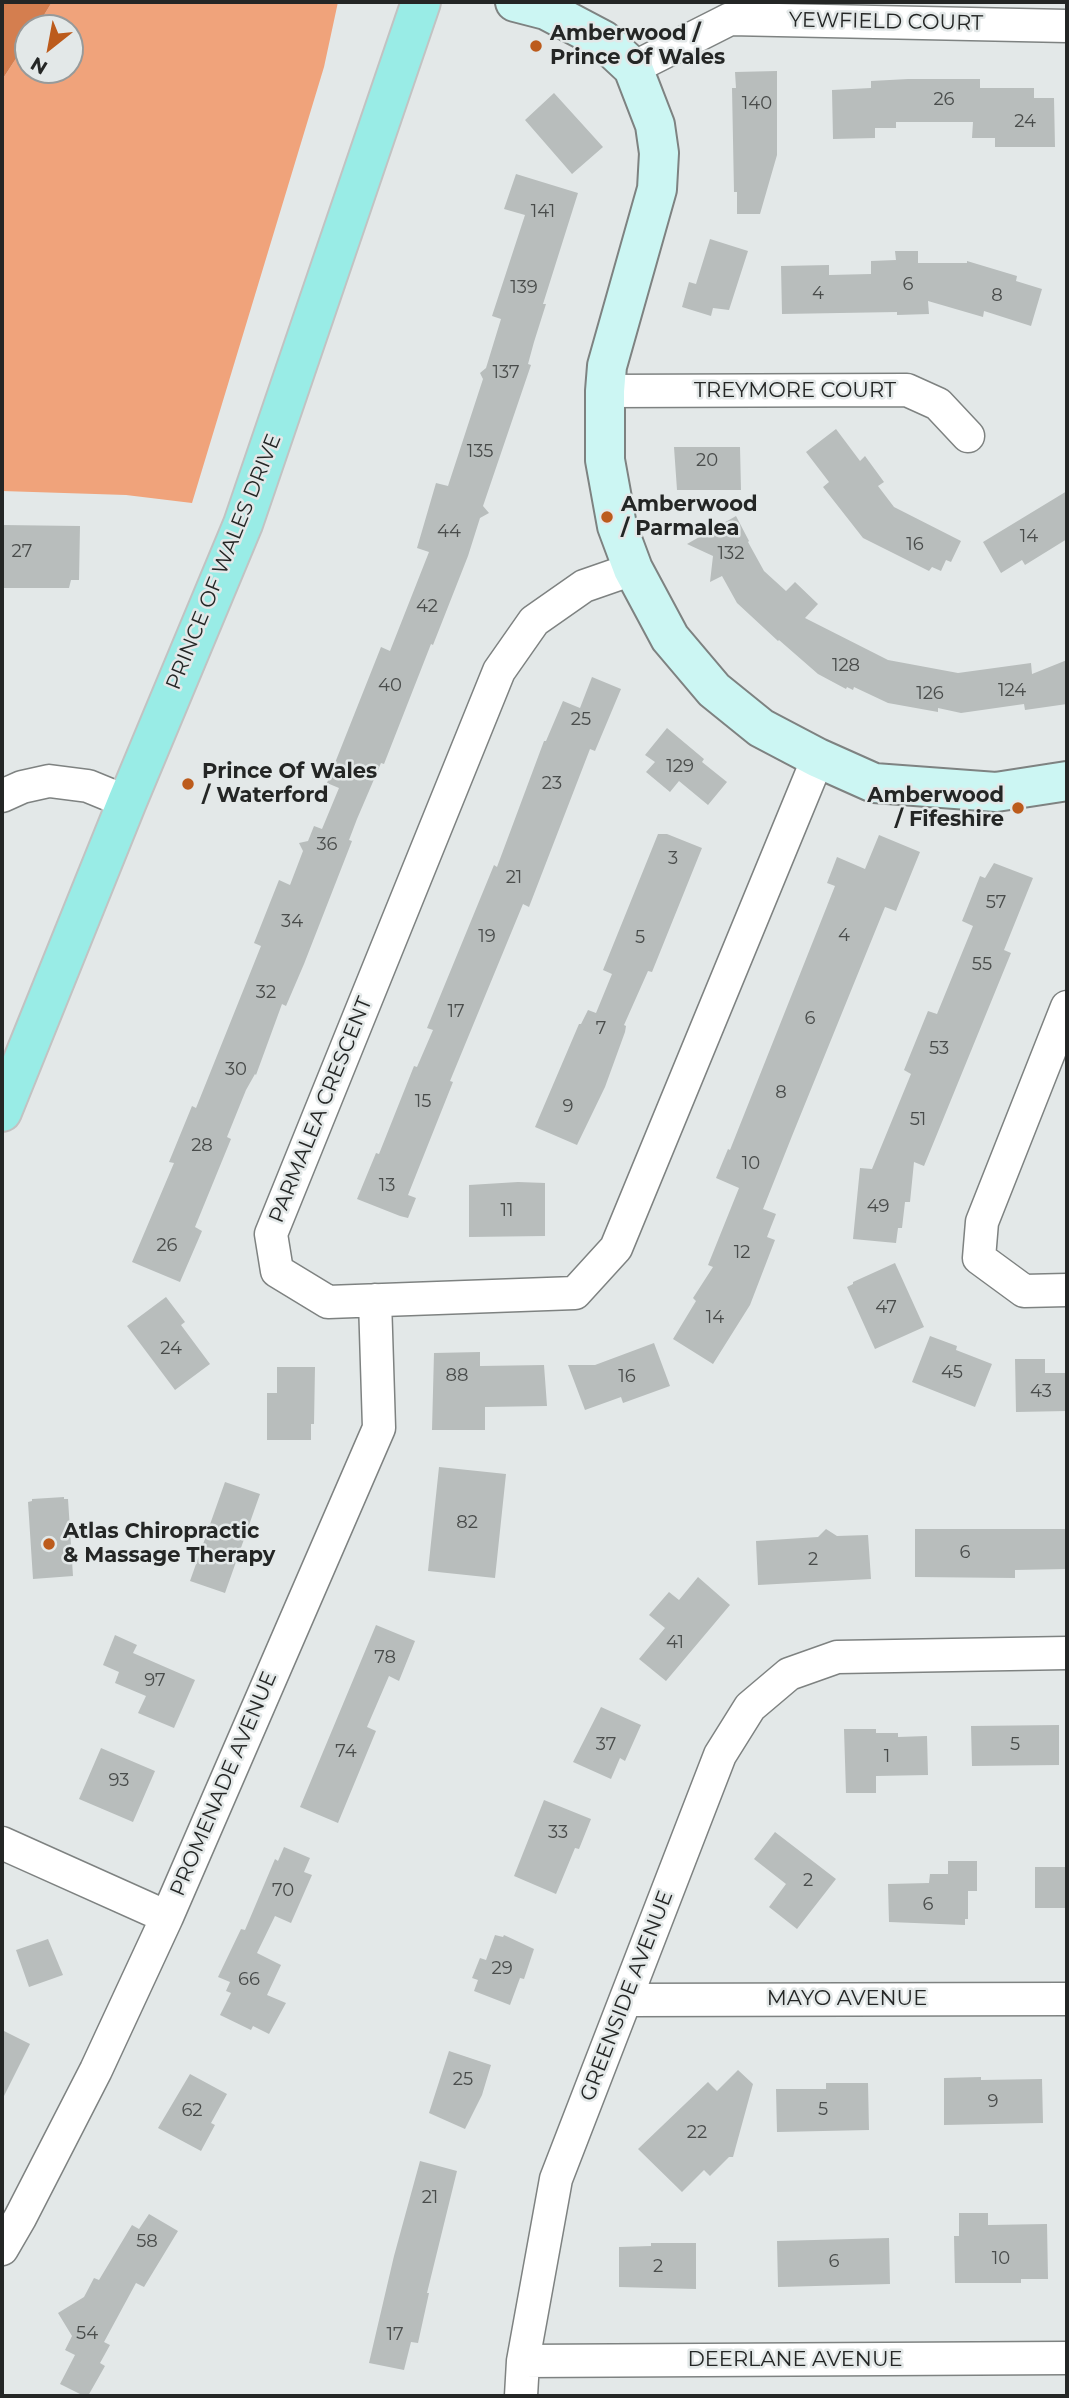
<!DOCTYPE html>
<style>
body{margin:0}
#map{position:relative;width:1069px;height:2398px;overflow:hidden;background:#e3e8e8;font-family:Montserrat,sans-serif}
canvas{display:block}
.frame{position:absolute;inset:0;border:4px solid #242625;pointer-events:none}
.north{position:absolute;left:14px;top:14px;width:70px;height:70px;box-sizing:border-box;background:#e3e8e8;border:2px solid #979a9a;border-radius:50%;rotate:211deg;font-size:19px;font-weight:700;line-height:28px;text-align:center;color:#242625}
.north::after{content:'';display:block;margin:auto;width:24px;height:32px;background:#bc5b1c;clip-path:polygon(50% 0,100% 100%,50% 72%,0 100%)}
</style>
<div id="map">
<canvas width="1069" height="2398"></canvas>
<div class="frame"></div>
<div class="north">N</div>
</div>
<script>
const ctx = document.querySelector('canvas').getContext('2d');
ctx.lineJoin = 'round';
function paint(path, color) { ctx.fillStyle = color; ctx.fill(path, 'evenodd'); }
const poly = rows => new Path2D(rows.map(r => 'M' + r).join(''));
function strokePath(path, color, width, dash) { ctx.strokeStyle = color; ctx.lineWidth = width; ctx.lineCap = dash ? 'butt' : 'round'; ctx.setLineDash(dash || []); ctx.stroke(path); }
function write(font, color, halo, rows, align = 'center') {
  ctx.font = font + ' Montserrat,sans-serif'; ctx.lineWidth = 5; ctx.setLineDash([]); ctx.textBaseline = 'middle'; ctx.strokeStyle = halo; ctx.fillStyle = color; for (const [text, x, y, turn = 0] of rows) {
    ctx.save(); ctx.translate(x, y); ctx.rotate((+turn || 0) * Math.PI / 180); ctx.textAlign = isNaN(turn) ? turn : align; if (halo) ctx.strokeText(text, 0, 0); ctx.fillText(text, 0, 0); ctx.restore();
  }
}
paint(poly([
 [52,2,338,2,324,67,192,503,126,495,2,491,2,80,28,40,28,70,70,70,70,28,36,28]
]), '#f0a37b');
paint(poly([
 [2,2,52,2,36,28,28,28,28,40,2,80]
]), '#d47e4f');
paint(poly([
 [777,71,777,155,760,214,737,214,737,192,734,192,732,88,736,88,735,72],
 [908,79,980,79,980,88,1034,88,1034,98,1054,98,1055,147,995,147,995,138,972,138,973,122,896,122,896,128,875,128,875,138,833,139,832,90,871,88,871,81],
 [554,93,603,147,572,174,525,120],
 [516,174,578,193,543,304,546,304,534,342,528,364,531,365,483,506,489,513,480,518,468,556,433,645,431,644,384,764,381,763,357,819,349,840,352,841,304,964,286,1006,282,1004,256,1075,255,1074,246,1090,227,1137,231,1139,195,1227,202,1231,180,1282,132,1262,174,1163,169,1162,192,1106,196,1108,261,946,254,943,279,880,290,885,303,851,299,843,308,841,314,826,322,829,339,788,327,783,381,647,390,651,429,552,417,548,436,483,448,486,483,379,480,373,486,368,501,319,492,316,525,215,504,209],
 [710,239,748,251,729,310,713,308,711,316,682,307,689,282,696,284],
 [895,251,918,251,918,263,967,263,967,261,1017,276,1016,281,1042,289,1031,326,984,311,983,317,928,301,929,314,897,315,897,312,782,314,781,266,829,265,829,275,871,274,871,261,896,260],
 [836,429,860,461,865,456,884,482,878,486,894,507,961,541,951,562,946,560,941,571,932,567,929,571,863,538,823,487,829,482,806,452],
 [674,447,740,447,741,490,677,490],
 [1067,491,1067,539,1025,565,1022,560,1001,573,983,542],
 [736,516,749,541,748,542,764,571,786,591,795,582,818,604,805,618,888,660,958,673,1031,663,1032,674,1067,660,1067,704,1025,710,1024,704,961,713,938,708,938,712,888,703,854,687,853,690,847,687,846,689,818,674,779,640,778,641,737,603,722,576,710,582,713,556,687,544],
 [2,525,80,526,79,580,71,580,69,588,2,588],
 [592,677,621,689,595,751,590,749,529,907,523,904,450,1081,453,1082,408,1195,416,1198,408,1218,400,1216,357,1199,376,1153,379,1154,414,1066,417,1067,433,1030,427,1028,494,865,497,867,544,741,546,741,563,701,580,708],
 [667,728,704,759,702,762,727,782,708,805,679,781,670,792,646,772,655,762,645,755],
 [658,834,667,834,702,848,652,972,648,971,624,1025,626,1026,625,1032,605,1087,577,1145,535,1127,579,1024,581,1024,588,1010,596,1013,612,974,603,970],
 [879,835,920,852,896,911,885,907,792,1136,763,1209,776,1214,767,1237,775,1240,750,1305,713,1364,673,1339,696,1301,693,1298,713,1267,708,1265,739,1188,716,1178,728,1149,730,1150,835,886,827,883,837,857,865,869],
 [994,863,1033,878,1004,950,1011,953,924,1166,914,1162,910,1202,905,1202,902,1228,898,1228,896,1243,853,1239,860,1168,872,1169,911,1074,904,1070,928,1011,937,1014,973,926,962,921,980,876,985,878],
 [518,1182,545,1183,545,1236,469,1237,469,1185],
 [895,1263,924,1327,875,1349,847,1287,853,1284,853,1282],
 [166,1297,185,1322,181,1325,210,1364,175,1390,127,1326],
 [930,1336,957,1346,956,1350,992,1364,975,1407,912,1382],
 [654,1343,670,1386,623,1403,621,1397,585,1410,568,1365,595,1365],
 [480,1352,480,1366,544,1365,547,1406,485,1407,485,1430,432,1430,434,1353],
 [1015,1359,1045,1359,1045,1373,1067,1373,1067,1411,1016,1412],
 [277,1367,315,1367,314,1424,311,1424,311,1440,267,1440,267,1393,277,1393],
 [439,1467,506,1474,495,1578,428,1571],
 [225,1482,260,1494,225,1593,190,1581],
 [64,1497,64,1499,68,1499,73,1576,33,1579,28,1502,32,1501,32,1499],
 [826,1529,837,1536,868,1535,871,1579,758,1585,756,1541,818,1537],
 [915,1529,1067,1529,1067,1569,1015,1570,1015,1578,915,1577],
 [698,1577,730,1605,666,1681,639,1659,665,1628,649,1615,669,1592,679,1600],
 [376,1625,415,1641,399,1681,389,1676,367,1727,376,1731,338,1823,300,1807],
 [115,1635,137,1645,133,1653,195,1680,174,1728,138,1713,146,1696,115,1683,119,1672,103,1665],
 [601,1707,641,1725,625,1761,620,1758,611,1779,573,1762],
 [1059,1725,1059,1765,972,1766,971,1726],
 [844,1729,876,1729,876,1733,898,1733,898,1737,927,1736,928,1775,876,1776,876,1793,846,1793],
 [101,1748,155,1771,133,1822,79,1799],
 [544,1800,591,1819,579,1849,575,1848,556,1894,514,1876],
 [775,1832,836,1879,797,1929,769,1907,786,1884,754,1859],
 [284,1847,310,1858,304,1872,312,1875,291,1923,275,1916,257,1953,281,1965,267,1995,286,2003,269,2034,253,2026,251,2030,220,2015,231,1993,226,1991,230,1982,218,1977,241,1929,245,1930,275,1859,278,1861],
 [948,1861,977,1861,977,1891,968,1891,968,1919,965,1919,965,1925,889,1922,888,1884,929,1883,930,1874,948,1874],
 [1035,1867,1067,1867,1067,1908,1035,1908],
 [495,1935,503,1937,504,1935,534,1949,524,1979,520,1978,510,2005,474,1991,478,1980,472,1978,480,1958,486,1960],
 [48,1939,63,1975,29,1987,16,1950],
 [2,2030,30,2044,2,2100],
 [449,2051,491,2065,482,2095,465,2129,429,2113],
 [738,2070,753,2084,733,2157,729,2157,710,2176,704,2170,682,2192,638,2149,708,2082,717,2091],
 [190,2074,227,2094,211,2123,215,2125,201,2151,158,2128],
 [981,2077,981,2080,1042,2079,1043,2123,944,2125,944,2078],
 [826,2083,868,2083,869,2130,777,2132,776,2089,826,2089],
 [420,2161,457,2171,427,2293,429,2293,418,2343,411,2342,404,2370,369,2363,394,2256],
 [959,2213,988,2213,988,2225,1047,2224,1048,2279,1021,2279,1021,2283,955,2283,954,2236,959,2236],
 [149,2214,178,2231,144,2287,136,2283,104,2342,110,2345,100,2363,105,2366,88,2396,84,2396,60,2384,75,2355,65,2350,72,2336,58,2313,84,2297,94,2278,99,2280,132,2225,139,2229],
 [889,2238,890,2284,778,2287,777,2241],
 [651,2243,696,2243,696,2289,619,2287,619,2247,651,2246]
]), '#b8bdbc');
const street = poly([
 [633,68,730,19,1067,26],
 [605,391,907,390,938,404,968,436],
 [633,569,584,586,534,621,499,671,271,1234,277,1271,328,1302,575,1293,616,1248,818,758],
 [2,796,22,787,49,781,88,786,127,802],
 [1067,1007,982,1222,979,1258,1024,1291,1067,1290],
 [2,1843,167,1917],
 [627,2000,1067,1999],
 [2,2249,20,2218,96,2070,167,1917,379,1428,375,1300],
 [523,2361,1067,2358],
 [521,2396,523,2361,556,2179,720,1755,750,1707,789,1674,837,1657,1067,1653]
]);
const secondary = poly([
 [515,2,546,10,603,40,633,68,655,125,659,153,657,189,607,366,605,391,605,460,617,526,633,569,670,638,714,690,761,728,818,758,874,783,996,792,1067,781]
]);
const primary = poly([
 [2,1112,127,802,243,524,421,2]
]);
strokePath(street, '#7e8281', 35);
strokePath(secondary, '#7e8281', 42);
strokePath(primary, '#c2c2c2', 42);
strokePath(street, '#fff', 32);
strokePath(secondary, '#ccf6f3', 38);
strokePath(primary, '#99ece6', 38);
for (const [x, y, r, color] of [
 [536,46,7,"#bc5b1c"],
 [607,517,7,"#bc5b1c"],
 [188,784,7,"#bc5b1c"],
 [1018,808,7,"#bc5b1c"],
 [49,1544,7,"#bc5b1c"]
]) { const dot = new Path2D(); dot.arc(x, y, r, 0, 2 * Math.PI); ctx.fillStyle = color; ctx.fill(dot); strokePath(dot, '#e3e8e8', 2.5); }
write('18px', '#494c4b', null, [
 ["26",944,100],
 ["140",757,104],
 ["24",1025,122],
 ["141",543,212],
 ["6",908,285],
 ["139",524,288],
 ["4",818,294],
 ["8",997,296],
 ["137",506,373],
 ["135",480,452],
 ["20",707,461],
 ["44",449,532],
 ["14",1029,537],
 ["16",915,545],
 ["27",22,552],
 ["132",731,554],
 ["42",427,607],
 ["128",846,666],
 ["40",390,686],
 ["124",1012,691],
 ["126",930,694],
 ["25",581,720],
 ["129",680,767],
 ["23",552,784],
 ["36",327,845],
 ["3",673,859],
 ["21",514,878],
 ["57",996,903],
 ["34",292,922],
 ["4",844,936],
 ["19",487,937],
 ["5",640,938],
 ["55",982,965],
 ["32",266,993],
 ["17",456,1012],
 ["6",810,1019],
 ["7",601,1029],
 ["53",939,1049],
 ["30",236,1070],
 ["8",781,1093],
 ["15",423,1102],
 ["9",568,1107],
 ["51",918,1120],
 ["28",202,1146],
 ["10",751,1164],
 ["13",387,1186],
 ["49",878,1207],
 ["11",507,1211],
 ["26",167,1246],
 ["12",742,1253],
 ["47",886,1308],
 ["14",715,1318],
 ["24",171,1349],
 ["45",952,1373],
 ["88",457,1376],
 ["16",627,1377],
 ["43",1041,1392],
 ["82",467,1523],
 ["6",965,1553],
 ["2",813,1560],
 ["41",675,1643],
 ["78",385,1658],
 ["97",155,1681],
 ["37",606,1745],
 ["5",1015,1745],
 ["74",346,1752],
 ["1",887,1757],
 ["93",119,1781],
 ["33",558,1833],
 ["2",808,1881],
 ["70",283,1891],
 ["6",928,1905],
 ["29",502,1969],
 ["66",249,1980],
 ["25",463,2080],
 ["9",993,2102],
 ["5",823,2110],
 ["62",192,2111],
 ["22",697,2133],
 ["21",430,2198],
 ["58",147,2242],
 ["10",1001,2259],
 ["6",834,2262],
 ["2",658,2267],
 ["54",87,2334],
 ["17",395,2335]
]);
write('21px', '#242625', '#e3e8e8', [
 ["YEWFIELD COURT",886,22,1],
 ["TREYMORE COURT",795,391],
 ["PRINCE OF WALES DRIVE",224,562,-68],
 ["PARMALEA CRESCENT",321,1110,-68],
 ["PROMENADE AVENUE",224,1784,-67],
 ["GREENSIDE AVENUE",627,1996,-69],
 ["MAYO AVENUE",847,1999],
 ["DEERLANE AVENUE",795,2360]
]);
write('bold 21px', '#242625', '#e3e8e8', [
 ["Amberwood /",550,34],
 ["Prince Of Wales",550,58],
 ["Amberwood",621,505],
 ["/ Parmalea",621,529],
 ["Prince Of Wales",202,772],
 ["/ Waterford",202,796],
 ["Amberwood",1004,796,"right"],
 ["/ Fifeshire",1004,820,"right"],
 ["Atlas Chiropractic",63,1532],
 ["& Massage Therapy",63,1556]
], 'left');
</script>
